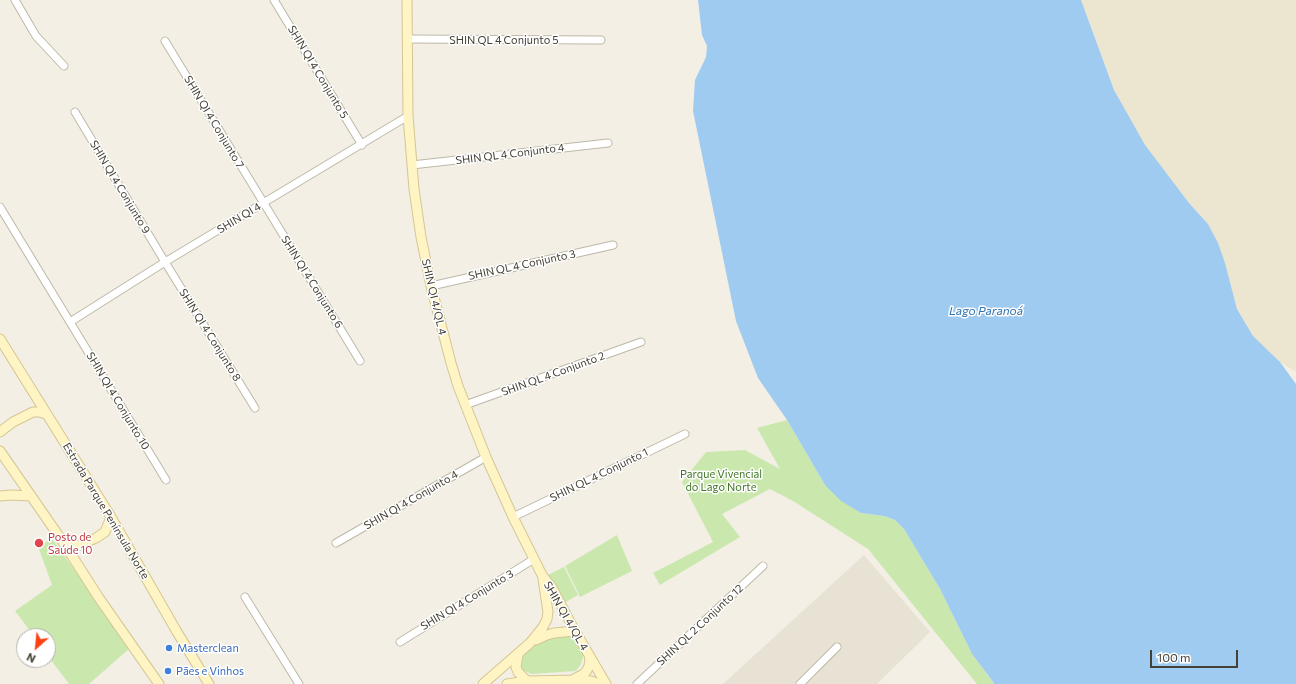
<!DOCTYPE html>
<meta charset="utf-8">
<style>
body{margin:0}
#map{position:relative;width:1296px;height:684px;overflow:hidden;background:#f3efe5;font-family:Commissioner,sans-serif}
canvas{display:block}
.north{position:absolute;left:16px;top:628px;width:40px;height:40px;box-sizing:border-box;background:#fff;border:1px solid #b5b3ae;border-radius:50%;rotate:207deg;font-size:11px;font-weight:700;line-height:16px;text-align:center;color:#454035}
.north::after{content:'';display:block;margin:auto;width:14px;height:18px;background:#fc4213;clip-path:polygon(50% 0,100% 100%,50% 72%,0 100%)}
.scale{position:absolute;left:1150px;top:650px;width:88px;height:18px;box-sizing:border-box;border:2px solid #454035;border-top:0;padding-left:5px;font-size:12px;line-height:14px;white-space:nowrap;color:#454035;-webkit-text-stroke:3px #fff;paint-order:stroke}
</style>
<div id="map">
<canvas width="1296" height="684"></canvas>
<div class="north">N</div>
<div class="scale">100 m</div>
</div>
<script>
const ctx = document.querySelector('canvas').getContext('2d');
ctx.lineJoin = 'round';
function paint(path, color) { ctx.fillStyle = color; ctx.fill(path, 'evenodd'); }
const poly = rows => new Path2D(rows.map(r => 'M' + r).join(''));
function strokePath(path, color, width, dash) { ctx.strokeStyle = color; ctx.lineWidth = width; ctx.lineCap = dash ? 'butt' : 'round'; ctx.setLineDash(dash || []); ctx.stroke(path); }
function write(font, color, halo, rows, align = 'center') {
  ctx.font = font + ' Commissioner,sans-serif'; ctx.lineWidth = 3; ctx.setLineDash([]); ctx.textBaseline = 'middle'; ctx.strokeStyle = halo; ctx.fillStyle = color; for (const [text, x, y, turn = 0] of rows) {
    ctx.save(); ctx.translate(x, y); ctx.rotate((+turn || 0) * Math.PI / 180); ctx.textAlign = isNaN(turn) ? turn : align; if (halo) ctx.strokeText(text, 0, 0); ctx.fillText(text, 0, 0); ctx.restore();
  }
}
paint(poly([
 [864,555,930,632,877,684,723,684]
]), '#e7e2d3');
paint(poly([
 [1081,0,1296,0,1296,372,1280,362,1253,336,1237,309,1225,263,1208,224,1189,203,1144,145,1114,90]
]), '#ece5cf');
paint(poly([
 [787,420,825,485,861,513,884,516,895,520,904,529,940,589,972,654,994,684,977,684,868,549,793,501,770,489,722,514,740,537,660,585,653,573,713,542,682,482,706,452,745,450,780,469,757,428],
 [617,535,632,571,580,597,565,566],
 [51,537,130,648,89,684,69,684,48,656,48,636,34,636,15,611,52,585,39,549],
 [564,567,578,595,564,603,548,575],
 [561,634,572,636,584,654,581,664,576,671,532,674,522,670,519,664,525,653,537,643]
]), '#cae8ad');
paint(poly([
 [698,0,1081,0,1114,90,1145,145,1189,203,1208,224,1218,243,1225,263,1237,309,1253,336,1280,362,1296,384,1296,684,994,684,993,682,972,654,940,589,904,529,895,520,884,516,861,513,841,501,825,485,787,420,758,378,736,321,693,111,695,80,706,57,707,46,702,35]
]), '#a0cbf1');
const street = poly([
 [15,0,36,36,64,66],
 [274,0,362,145],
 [407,39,601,40],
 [165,41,360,361],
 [75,112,165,262,255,408],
 [412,165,608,143],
 [0,207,166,480],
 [431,286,613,245],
 [70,322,165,262,408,116],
 [465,405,641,342],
 [513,517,685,434],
 [336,543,486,457],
 [245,597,299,684],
 [400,642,534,559],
 [637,684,763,566],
 [800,684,837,647]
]);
const secondary = poly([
 [407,0,408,116,414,189,421,237,431,286,451,363,458,386,486,457,513,517,542,575,552,588,575,631,606,684],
 [0,339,111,517,177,632,209,684],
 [0,432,13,422,33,412,39,412,46,414],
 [0,451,65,545,99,598,159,684],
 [0,496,11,495,31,496],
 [65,545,74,546,80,545,96,538,105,532,111,517],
 [536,640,547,635,554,633,575,631],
 [518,655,516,667,518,672,527,681],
 [574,679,584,674,587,670,589,666,590,657],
 [483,684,530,643,543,627,547,619,548,612,543,579],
 [507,684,527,681,579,680,591,681,599,684]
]);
strokePath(street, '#beb8a8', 9);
strokePath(secondary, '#d4c694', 11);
strokePath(street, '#fff', 7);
strokePath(secondary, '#fff4c3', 9);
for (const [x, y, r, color] of [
 [39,543,5,"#e0444e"],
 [169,648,4,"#3f7fe0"],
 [168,671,4,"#3f7fe0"]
]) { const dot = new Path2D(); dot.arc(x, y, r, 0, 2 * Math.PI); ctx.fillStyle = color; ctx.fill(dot); strokePath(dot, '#fff', 1.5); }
write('11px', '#454035', '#fff', [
 ["SHIN QL 4 Conjunto 5",504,40],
 ["SHIN QI 4 Conjunto 5",318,72,59],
 ["SHIN QI 4 Conjunto 7",214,122,59],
 ["SHIN QL 4 Conjunto 4",510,154,-7],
 ["SHIN QI 4 Conjunto 9",120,187,59],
 ["SHIN QI 4",239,218,-31],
 ["SHIN QL 4 Conjunto 3",522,265,-12],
 ["SHIN QI 4 Conjunto 6",312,282,58],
 ["SHIN QI 4/QL 4",434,297,77],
 ["SHIN QI 4 Conjunto 8",210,335,58],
 ["SHIN QL 4 Conjunto 2",553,374,-20],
 ["SHIN QI 4 Conjunto 10",118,401,59],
 ["SHIN QL 4 Conjunto 1",599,475,-26],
 ["SHIN QI 4 Conjunto 4",411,500,-30],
 ["Estrada Parque Península Norte",106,511,59],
 ["SHIN QI 4 Conjunto 3",467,600,-31],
 ["SHIN QI 4/QL 4",566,616,60],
 ["SHIN QL 2 Conjunto 12",700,625,-43]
]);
write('11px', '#417727', '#fff', [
 ["Parque Vivencial",721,474],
 ["do Lago Norte",721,487]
]);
write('11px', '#be3a42', '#fff', [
 ["Posto de",48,537],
 ["Saúde 10",48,550]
], 'left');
write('11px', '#366cbe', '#fff', [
 ["Masterclean",177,648],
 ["Pães e Vinhos",176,671]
], 'left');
write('italic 12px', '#2d73b2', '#fff', [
 ["Lago Paranoá",986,311]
]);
</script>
